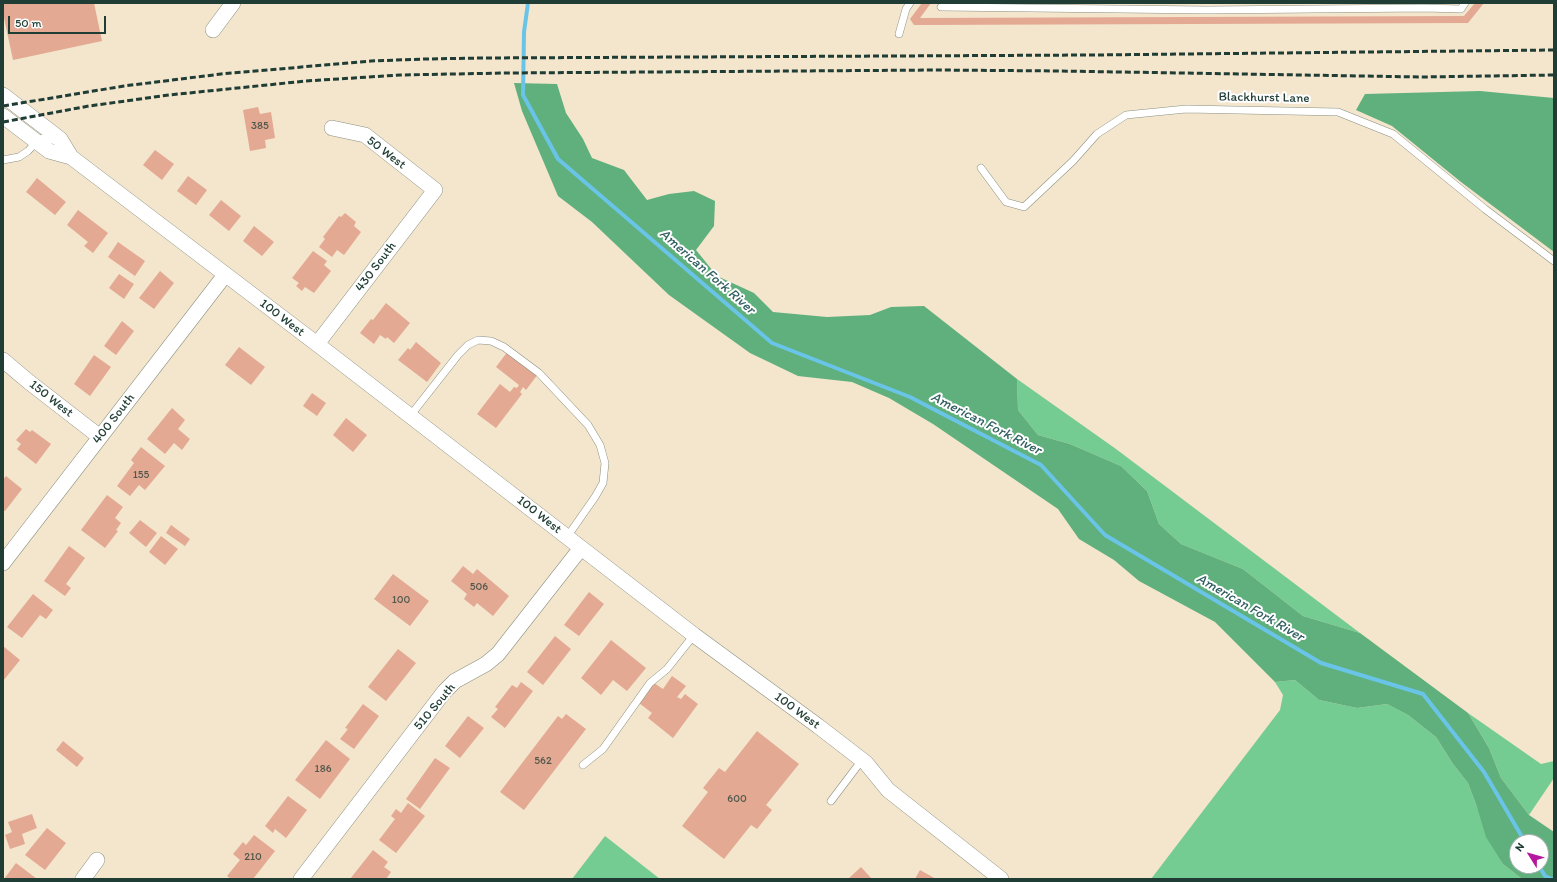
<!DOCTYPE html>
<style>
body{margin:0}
#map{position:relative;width:1557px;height:882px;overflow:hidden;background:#f4e5cd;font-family:Itim,sans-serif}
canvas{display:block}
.frame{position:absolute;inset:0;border:4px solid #1f3d34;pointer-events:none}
.north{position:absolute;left:1509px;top:834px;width:40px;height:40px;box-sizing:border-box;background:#fff;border:1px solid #a5b1ae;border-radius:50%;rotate:307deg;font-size:11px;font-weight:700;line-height:16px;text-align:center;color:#1f3d34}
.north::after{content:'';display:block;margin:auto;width:14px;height:18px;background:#b5179e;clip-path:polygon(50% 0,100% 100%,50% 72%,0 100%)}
.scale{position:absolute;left:8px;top:16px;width:98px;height:18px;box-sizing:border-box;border:2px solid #1f3d34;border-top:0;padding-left:5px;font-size:12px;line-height:14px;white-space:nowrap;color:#1f3d34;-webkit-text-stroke:3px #fff;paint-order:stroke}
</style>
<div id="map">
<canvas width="1557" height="882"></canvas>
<div class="frame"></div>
<div class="north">N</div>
<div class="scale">50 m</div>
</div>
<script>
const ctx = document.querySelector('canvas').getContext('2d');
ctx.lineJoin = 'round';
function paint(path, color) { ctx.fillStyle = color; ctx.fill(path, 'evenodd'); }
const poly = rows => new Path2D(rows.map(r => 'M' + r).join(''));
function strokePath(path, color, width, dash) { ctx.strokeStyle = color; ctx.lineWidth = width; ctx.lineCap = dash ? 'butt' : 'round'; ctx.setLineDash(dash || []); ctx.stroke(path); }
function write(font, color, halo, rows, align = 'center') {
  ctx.font = font + ' Itim,sans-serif'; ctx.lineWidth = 4; ctx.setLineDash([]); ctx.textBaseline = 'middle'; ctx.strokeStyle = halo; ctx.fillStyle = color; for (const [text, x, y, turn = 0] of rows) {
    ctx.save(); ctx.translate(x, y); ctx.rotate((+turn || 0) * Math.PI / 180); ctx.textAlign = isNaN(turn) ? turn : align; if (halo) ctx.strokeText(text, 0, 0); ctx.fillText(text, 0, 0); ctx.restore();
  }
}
paint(poly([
 [1017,379,1116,449,1360,633,1303,616,1243,569,1181,544,1159,524,1147,491,1121,466,1070,444,1038,435,1018,410],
 [1295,680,1319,700,1357,708,1387,704,1408,715,1436,737,1453,764,1468,783,1477,807,1503,864,1522,879,1151,879,1280,710,1283,695,1275,682],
 [1468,713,1541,764,1554,761,1554,778,1529,815,1501,778,1489,748],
 [605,836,660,879,572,879]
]), '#74cc92');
paint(poly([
 [514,83,557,84,566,113,583,139,592,158,624,170,647,200,669,194,694,191,715,201,714,226,696,250,717,276,754,293,773,312,827,317,870,315,891,307,924,306,1017,379,1018,410,1038,435,1070,444,1121,466,1147,491,1159,524,1181,544,1243,569,1303,616,1360,633,1468,713,1489,748,1501,778,1529,815,1554,832,1554,879,1522,879,1503,864,1486,837,1477,807,1468,783,1453,764,1436,737,1408,715,1387,704,1357,708,1319,700,1295,680,1275,682,1215,622,1139,581,1114,560,1079,539,1058,509,933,424,889,398,852,382,798,376,750,353,669,295,592,222,558,196,522,111],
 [1517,842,1541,842,1541,866,1517,866],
 [1480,91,1554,98,1554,252,1461,182,1392,126,1356,110,1365,94]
]), '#5fb07c');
strokePath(poly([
 [528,3,524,32,523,95,558,159,772,343,910,397,1041,465,1105,535,1321,663,1423,694,1484,772,1525,842],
 [1539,866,1545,876,1552,879]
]), '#69c4e7', 4);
paint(poly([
 [3,3,94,3,102,41,13,60,3,13],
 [922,3,931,3,920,18,1464,16,1475,3,1484,3,1468,23,914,25,910,19],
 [258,107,260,114,271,112,275,138,265,140,266,148,250,151,243,110],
 [155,150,174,164,162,180,143,165],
 [188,176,207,190,196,205,177,191],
 [37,178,66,202,55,215,26,192],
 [221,200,241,216,229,231,209,215],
 [78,210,108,233,93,253,84,246,88,242,67,225],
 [345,213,356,222,354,226,361,232,344,255,337,250,332,257,319,247,325,239,323,237,339,216,341,217],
 [254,226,274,242,262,256,243,241],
 [118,242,145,261,135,276,108,257],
 [313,251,327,261,324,265,331,271,314,293,305,287,302,291,296,286,299,283,292,278],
 [160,271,174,283,154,309,139,298],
 [119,274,134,284,124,299,109,288],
 [386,303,410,323,394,343,387,337,386,339,380,335,374,344,360,333,371,319,373,320],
 [122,321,134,331,116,355,104,346],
 [416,342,441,363,427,382,398,360,408,348,410,350],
 [239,347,265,367,251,385,225,365],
 [508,351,538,374,526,390,523,387,520,392,522,394,496,428,477,414,500,384,510,392,514,387,517,388,519,385,496,367],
 [94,355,111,367,90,396,74,384],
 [312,393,326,403,317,416,303,406],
 [172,408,185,420,178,429,190,439,182,450,174,443,165,454,147,439],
 [346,418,367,435,353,452,333,435],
 [26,429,30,432,32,430,51,444,36,464,17,449,21,444,16,440],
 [141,447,165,466,145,490,139,485,130,496,117,486,134,463,131,460],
 [6,476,22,489,5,511,3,510,3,480],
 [107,495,123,507,115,518,121,523,116,530,118,531,105,548,81,530],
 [140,520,157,533,146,547,129,533],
 [171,525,190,539,185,546,166,533],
 [161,536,178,549,165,565,149,552],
 [69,546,85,558,66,584,71,588,65,596,44,581],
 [463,566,473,574,477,569,509,596,493,616,477,603,474,607,464,599,467,594,451,581],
 [393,574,429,601,410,626,374,599],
 [589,592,604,604,579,636,564,625],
 [33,594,53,610,46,619,40,615,22,638,7,627],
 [555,636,571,649,543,685,527,672],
 [611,640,646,668,627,691,613,680,601,695,581,678],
 [3,646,20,660,3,681],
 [398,649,416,663,386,701,368,687],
 [672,676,686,686,677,697,681,699,685,694,698,704,673,738,648,718,652,713,639,703,654,683,663,689],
 [521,682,533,691,505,728,491,717,498,709,495,707,512,685,517,688],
 [363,704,379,716,354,749,340,739,348,729,345,728],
 [566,714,586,729,524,810,500,792,558,716,562,719],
 [468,716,484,728,460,758,445,746],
 [757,731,799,764,766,805,772,810,757,829,751,825,724,859,682,826,708,792,703,788,719,768,725,772],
 [326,740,350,759,320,799,295,780],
 [63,741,84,758,77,767,56,750],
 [435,758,450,768,420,809,406,799],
 [288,796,307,810,286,838,275,829,273,833,265,826],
 [408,803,425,816,396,853,379,840,395,819,391,816,396,809,401,813],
 [32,814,37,828,22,834,25,844,10,849,5,835,12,832,8,822],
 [47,828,66,843,45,870,25,855],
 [254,835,275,851,253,879,231,879,227,876,240,860,233,854,243,842,246,845],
 [373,850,388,862,384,867,391,872,386,879,376,878,375,879,350,879],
 [16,863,37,879,4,879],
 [861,867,872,879,848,879],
 [920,870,936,879,915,879]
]), '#e3a993');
const service = poly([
 [944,3,941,7,1207,10,1424,8,1461,9,1465,3],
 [899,34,906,9,910,3],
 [3,160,19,157,28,151,39,139,46,138,55,141],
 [981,168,1006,202,1024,207,1073,161,1097,134,1126,115,1186,109,1338,112,1393,134,1485,209,1554,261],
 [410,416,458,355,468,345,478,340,491,341,504,347,539,373,588,425,600,445,605,463,603,483,595,497,567,537],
 [583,765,603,749,650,683,667,669,694,635],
 [831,801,862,760]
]);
const minor = poly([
 [213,30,233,3],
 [3,95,60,139,71,157],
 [3,116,49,151,71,157,317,344,694,635,818,726,866,763,888,790,1001,879],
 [317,344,435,190,365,135,332,128],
 [3,360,29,382,100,437],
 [3,563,225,275],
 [83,879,97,860],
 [301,879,444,692,455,681,486,664,498,654,581,548]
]);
strokePath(service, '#8a9180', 8);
strokePath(minor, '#8a9180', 16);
strokePath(service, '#fff', 7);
strokePath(minor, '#fff', 15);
strokePath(poly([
 [3,106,124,86,221,74,371,61,425,59,483,58,1093,55,1554,50],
 [3,122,89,106,169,95,306,81,400,75,506,73,938,70,1060,71,1422,77,1554,75]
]), '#1f3d34', 3, [6, 3]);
write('11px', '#50584c', null, [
 ["385",260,126],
 ["155",141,475],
 ["506",479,587],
 ["100",401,600],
 ["562",543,761],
 ["186",323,769],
 ["600",737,799],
 ["210",253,857]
]);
write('13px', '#1f3d34', '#fff', [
 ["Blackhurst Lane",1264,98,1],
 ["50 West",386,153,37],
 ["430 South",376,267,-53],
 ["100 West",282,318,37],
 ["150 West",51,399,38],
 ["400 South",114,419,-52],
 ["100 West",539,515,38],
 ["510 South",435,707,-50],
 ["100 West",797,711,36]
]);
write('italic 14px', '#325f61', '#fff', [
 ["American Fork River",707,272,41],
 ["American Fork River",986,424,27],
 ["American Fork River",1250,608,30]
]);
</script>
